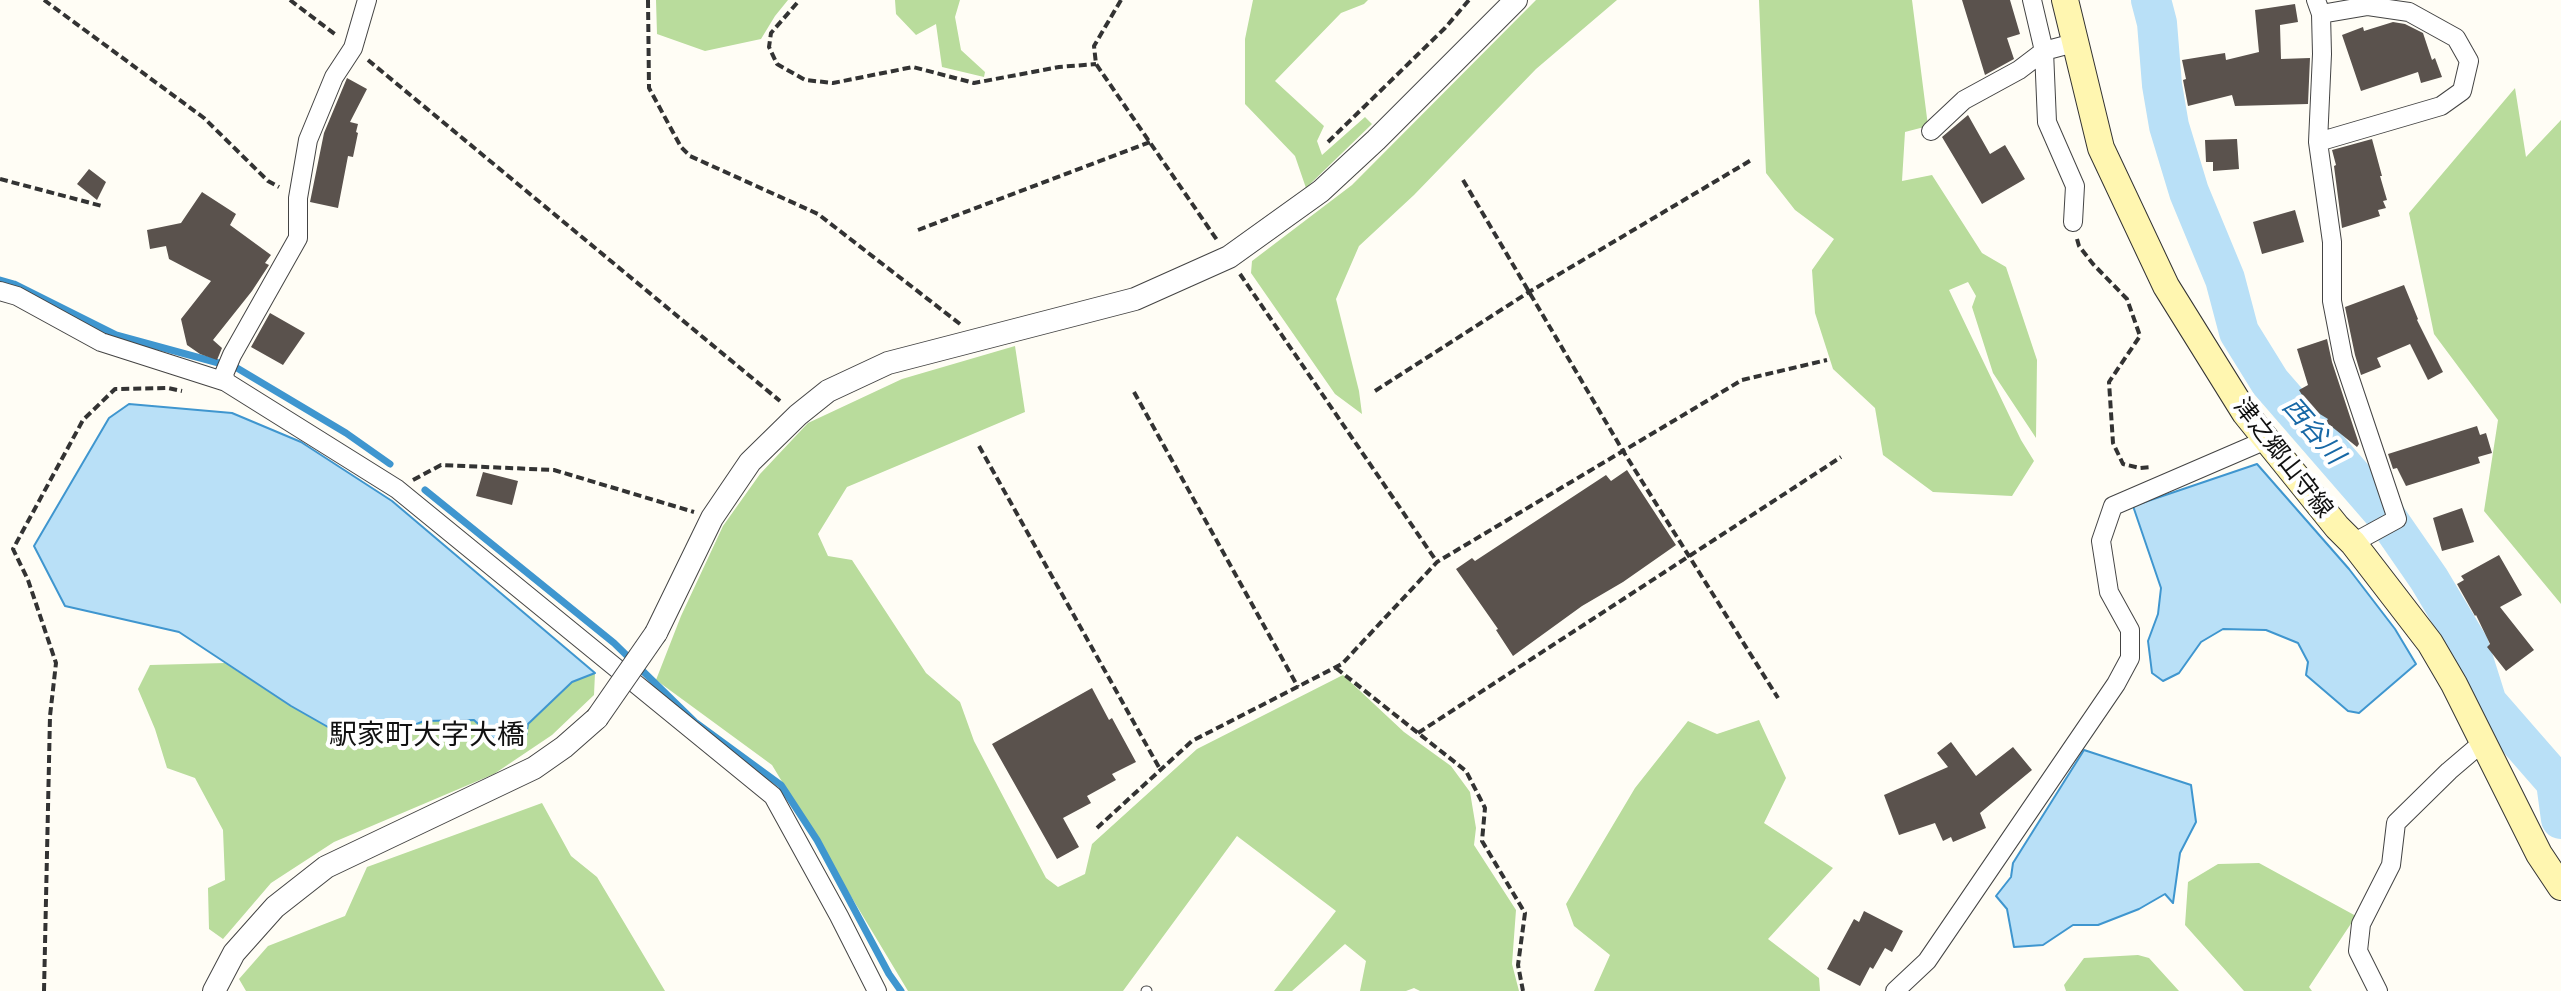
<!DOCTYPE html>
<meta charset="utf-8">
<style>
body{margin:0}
canvas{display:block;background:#fffdf5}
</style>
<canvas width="2561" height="991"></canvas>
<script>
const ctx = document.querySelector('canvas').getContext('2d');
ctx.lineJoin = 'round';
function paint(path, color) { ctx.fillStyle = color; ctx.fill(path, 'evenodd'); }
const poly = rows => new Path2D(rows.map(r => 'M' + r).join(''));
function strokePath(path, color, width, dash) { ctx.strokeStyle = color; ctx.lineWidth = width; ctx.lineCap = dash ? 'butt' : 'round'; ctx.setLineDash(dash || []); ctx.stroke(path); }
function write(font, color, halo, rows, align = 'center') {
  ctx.font = font + ' "Crimson Pro","Noto Sans JP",serif'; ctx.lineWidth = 8; ctx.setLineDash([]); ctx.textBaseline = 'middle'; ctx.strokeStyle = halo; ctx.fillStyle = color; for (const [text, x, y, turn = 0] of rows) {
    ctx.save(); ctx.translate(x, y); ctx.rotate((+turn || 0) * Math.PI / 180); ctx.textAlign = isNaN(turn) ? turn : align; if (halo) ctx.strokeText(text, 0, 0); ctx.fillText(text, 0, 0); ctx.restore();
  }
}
paint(poly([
 [656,0,788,0,775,16,761,39,705,51,657,34],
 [895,0,960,0,955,17,961,50,985,72,984,77,942,67,936,24,916,35,896,14],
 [1253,0,1368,0,1364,4,1341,13,1275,81,1324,126,1317,141,1322,155,1365,117,1372,124,1306,188,1295,156,1245,104,1245,39],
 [1536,0,1617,0,1536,69,1414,195,1359,246,1336,299,1359,391,1362,414,1335,394,1251,273,1252,261,1352,185],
 [1759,0,1912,0,1928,126,1905,132,1902,181,1932,175,1982,253,2006,267,2037,360,2036,438,1993,373,1972,307,1976,296,1968,282,1949,290,2021,440,2034,461,2012,496,1933,492,1883,455,1875,408,1833,369,1815,313,1812,270,1834,239,1795,210,1766,173],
 [2515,88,2526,157,2561,120,2561,604,2484,511,2498,420,2434,334,2409,213],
 [1015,346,1025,412,847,487,818,534,828,556,852,560,926,673,960,702,974,741,1046,878,1058,887,1085,874,1092,844,1197,749,1343,675,1404,732,1451,766,1470,792,1476,828,1474,845,1516,910,1512,964,1519,991,1420,991,1414,988,1406,991,1360,991,1366,961,1345,944,1292,991,1274,991,1336,911,1237,836,1123,991,908,991,772,765,656,680,681,616,723,526,760,474,808,423,902,379],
 [225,663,291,706,374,720,407,728,423,721,474,720,496,741,525,741,528,724,572,682,595,673,594,695,552,735,494,774,334,842,271,883,223,939,209,929,208,888,225,880,223,830,195,778,167,768,155,729,138,689,150,665],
 [1759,720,1786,778,1764,823,1833,868,1768,939,1819,978,1820,991,1594,991,1610,955,1574,926,1566,904,1635,788,1688,721,1717,734],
 [542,803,571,856,597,877,665,991,246,991,239,979,268,946,345,916,367,867],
 [2259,863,2356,916,2309,987,2312,991,2244,991,2185,925,2188,882,2218,864],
 [2138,955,2149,958,2179,991,2066,991,2064,985,2084,958]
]), '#b9dc9c');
const water = poly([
 [129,404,232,413,301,442,392,501,595,673,572,682,528,724,525,742,496,741,474,720,424,721,407,728,374,720,342,735,291,706,179,632,65,606,34,546,109,418,129,404],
 [2257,464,2349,569,2395,629,2416,664,2359,713,2348,711,2306,675,2308,662,2298,643,2266,630,2223,629,2201,642,2179,673,2163,681,2152,673,2148,641,2158,614,2161,588,2133,506,2257,464],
 [2084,750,2191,785,2196,822,2180,853,2173,903,2165,894,2139,909,2098,925,2073,925,2043,945,2014,947,2007,909,1996,896,2011,877,2013,863,2084,750]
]);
paint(water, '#b9e0f7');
strokePath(water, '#3f96cf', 2);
strokePath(poly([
 [0,280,14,284,116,335,237,368,346,433,390,464],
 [425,490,614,643,695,722,781,785,817,840,889,974,901,991]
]), '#3f96cf', 7);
strokePath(poly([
 [2151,0,2157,23,2162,85,2169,126,2189,192,2225,279,2239,332,2270,382,2382,511,2429,579,2469,646,2487,703,2556,782,2561,819]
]), '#b9e0f7', 40);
paint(poly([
 [1962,0,2010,0,2020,34,2007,38,2014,59,1985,75],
 [2295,4,2298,22,2280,25,2281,59,2310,58,2308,104,2235,106,2232,95,2188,106,2183,80,2186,79,2182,60,2225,53,2226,60,2259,52,2255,10],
 [2393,22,2405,24,2423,33,2432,60,2435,58,2442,77,2421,83,2418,72,2361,91,2342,35,2363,27,2364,31],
 [347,78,367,89,350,122,358,124,356,132,358,133,353,157,348,156,338,208,310,202,324,133],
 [1968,115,1990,154,2005,145,2025,179,1982,204,1942,137],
 [2237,139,2239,169,2213,171,2213,162,2206,162,2205,140],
 [2372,139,2382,176,2380,176,2387,200,2383,201,2386,208,2378,210,2380,216,2342,228,2334,166,2336,165,2332,150],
 [89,169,106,182,97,200,77,184],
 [202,192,236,214,230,225,271,255,265,263,269,265,252,291,213,340,222,348,217,360,200,354,187,345,181,319,211,281,169,259,166,246,150,249,147,230,181,223],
 [2295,210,2304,242,2262,254,2253,222],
 [2404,285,2418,319,2417,320,2443,372,2428,380,2410,344,2377,358,2381,367,2361,375,2355,355,2345,307],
 [270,313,305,333,283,365,251,347],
 [2327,339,2332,362,2359,444,2357,447,2326,422,2328,419,2310,408,2299,390,2308,385,2297,349],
 [2477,426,2480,435,2486,433,2492,453,2478,457,2480,463,2406,486,2397,468,2393,469,2388,454],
 [1627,470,1676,545,1623,582,1582,606,1513,656,1496,630,1498,629,1456,569,1472,558,1475,561,1606,475,1611,481],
 [483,472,518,481,512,505,476,496],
 [2462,508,2474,542,2442,551,2433,518],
 [2499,555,2522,595,2500,607,2534,650,2506,671,2487,647,2490,644,2476,615,2475,616,2457,584,2464,580,2461,576],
 [1092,688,1109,720,1112,718,1136,762,1112,774,1116,780,1087,796,1091,803,1063,818,1079,847,1057,859,992,744],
 [1951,742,1976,776,2013,747,2032,770,1980,813,1986,828,1953,842,1951,837,1943,841,1935,823,1899,835,1884,795,1948,767,1937,753],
 [1864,911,1903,931,1892,952,1885,948,1873,969,1870,967,1860,986,1827,969,1854,919,1859,922]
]), '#5a524d');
const service = poly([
 [1146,991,1147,991]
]);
const minor = poly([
 [2032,0,2044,51,2047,122,2075,186,2073,222],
 [2316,0,2321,14,2322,54,2318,142,2332,242,2332,301,2343,358,2397,519,2353,543],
 [1931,131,1964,100,2019,70,2044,51,2074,43],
 [2318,142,2441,106,2462,91,2469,61,2456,38,2409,12,2368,6,2321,14],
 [0,291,17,296,101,342,226,382,397,489,773,796,839,916,877,991],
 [226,382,224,374,232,355,298,238,298,198,308,140,334,77,353,48,367,0],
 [1895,991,1927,961,2116,684,2130,658,2130,630,2109,592,2101,541,2113,506,2266,440],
 [2378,991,2358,951,2361,924,2391,865,2396,823,2449,771,2483,742]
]);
const tertiary = poly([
 [656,633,712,518,750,462,798,415,828,391,888,363,1135,299,1229,257,1321,191,1376,140,1516,0],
 [214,991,234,953,275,907,326,867,534,768,564,747,597,718]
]);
const secondary = poly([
 [2065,0,2101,148,2166,286,2245,413,2337,527,2353,543,2430,643,2454,684,2539,854,2561,887]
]);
strokePath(service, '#444', 11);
strokePath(minor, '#444', 20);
strokePath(tertiary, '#444', 24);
strokePath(secondary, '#333', 28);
strokePath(poly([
 [44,0,204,118,268,181,279,187],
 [290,0,336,35],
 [648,0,649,88,681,147,690,156,818,214,960,324],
 [1121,0,1094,46,1096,64,1217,240],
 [797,3,771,33,769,47,777,64,805,80,833,83,913,67,974,83,1059,67,1096,64],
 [368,60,780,401],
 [1328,142,1445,28,1469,0],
 [0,179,102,206],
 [1463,180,1623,451,1778,698],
 [918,230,1150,142],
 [2077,239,2079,246,2093,264,2127,299,2140,336,2109,382,2113,443,2123,464,2140,468,2152,467],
 [1240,274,1437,562],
 [1375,391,1529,292,1753,159],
 [1134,392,1298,687],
 [979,446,1161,771],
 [413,480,441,465,554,470,694,512],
 [1336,668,1466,771,1485,808,1482,841,1525,913,1518,965,1523,991],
 [1418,733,1841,457],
 [1097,828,1192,741,1342,664,1437,562,1742,380,1827,360],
 [44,991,50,716,56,663,28,580,13,549,83,420,115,389,168,388,182,391]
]), '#333', 4, [8, 4]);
strokePath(service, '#fff', 9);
strokePath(minor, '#fff', 18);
strokePath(tertiary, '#fff', 22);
strokePath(secondary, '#fff6b0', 26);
const tertiaryBridge = poly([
 [597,718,656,633]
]);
strokePath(tertiaryBridge, '#444', 24, []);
strokePath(tertiaryBridge, '#fff', 22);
write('24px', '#111', '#fff', [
 ["津之郷山守線",2283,458,52]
]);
write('italic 26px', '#1768a6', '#fff', [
 ["西谷川",2313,431,49]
]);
write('28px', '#111', '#fff', [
 ["駅家町大字大橋",427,735]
]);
</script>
